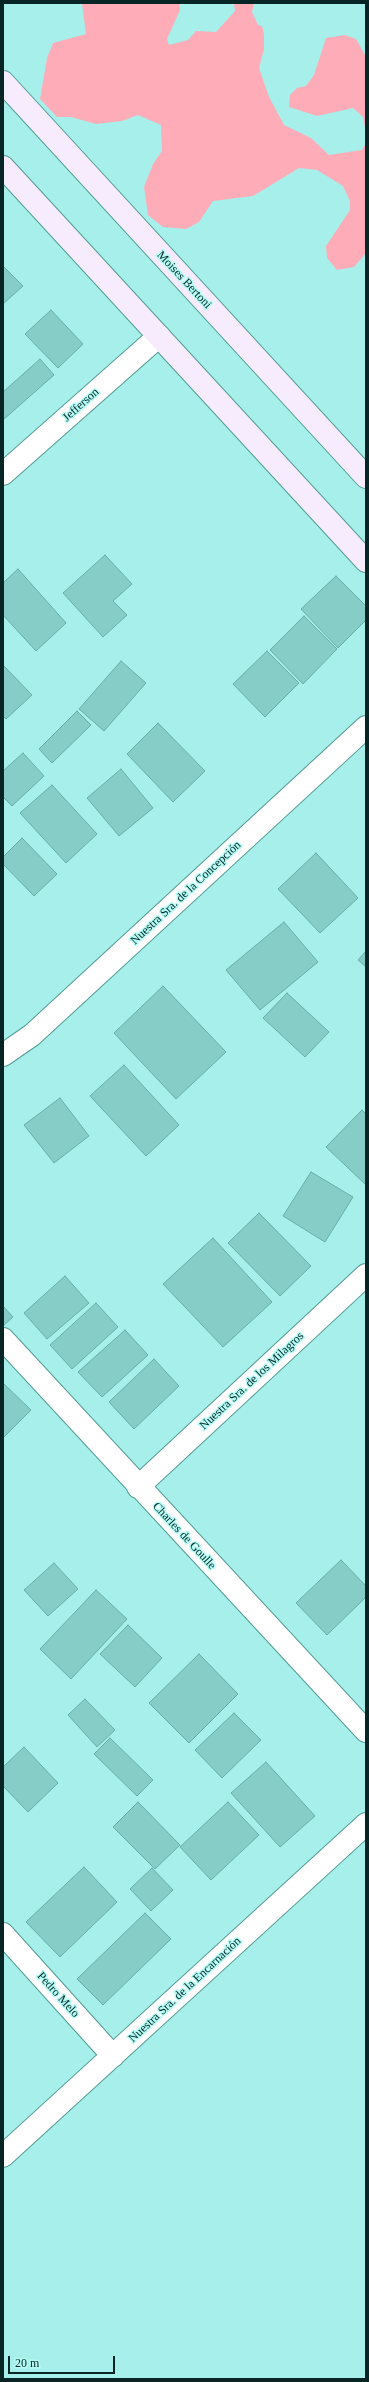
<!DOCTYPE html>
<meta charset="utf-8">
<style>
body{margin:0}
#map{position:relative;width:369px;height:2382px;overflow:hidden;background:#a7efea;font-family:Georgia,serif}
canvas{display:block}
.frame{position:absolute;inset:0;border:4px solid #062524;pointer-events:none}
.scale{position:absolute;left:8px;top:2356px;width:107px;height:18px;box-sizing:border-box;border:2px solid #062524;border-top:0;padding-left:5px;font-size:12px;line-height:14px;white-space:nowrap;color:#062524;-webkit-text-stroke:3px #b4fdf7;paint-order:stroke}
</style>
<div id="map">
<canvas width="369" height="2382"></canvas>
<div class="frame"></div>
<div class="scale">20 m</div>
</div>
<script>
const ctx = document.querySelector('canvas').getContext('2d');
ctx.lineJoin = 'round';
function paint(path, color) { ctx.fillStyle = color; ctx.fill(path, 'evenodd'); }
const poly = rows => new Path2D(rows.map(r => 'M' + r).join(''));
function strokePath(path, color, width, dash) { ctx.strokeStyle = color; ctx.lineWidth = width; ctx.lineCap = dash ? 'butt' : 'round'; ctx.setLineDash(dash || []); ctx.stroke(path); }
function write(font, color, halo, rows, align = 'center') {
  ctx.font = font + ' Georgia,serif'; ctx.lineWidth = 3; ctx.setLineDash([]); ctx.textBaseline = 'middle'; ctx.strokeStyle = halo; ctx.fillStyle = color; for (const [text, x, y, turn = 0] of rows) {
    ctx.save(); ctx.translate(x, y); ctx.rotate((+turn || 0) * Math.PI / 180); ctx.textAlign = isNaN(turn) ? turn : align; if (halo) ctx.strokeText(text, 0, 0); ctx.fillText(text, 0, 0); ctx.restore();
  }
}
paint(poly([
 [82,3,179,3,180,10,167,39,169,45,188,40,196,31,216,32,235,11,234,3,254,3,252,12,258,25,262,26,264,34,264,49,259,68,269,97,284,125,311,138,329,155,362,150,366,143,366,253,354,267,337,270,327,258,326,246,350,210,350,201,343,186,317,170,299,168,253,196,213,201,199,222,186,229,163,227,148,215,144,187,153,164,162,151,161,125,138,115,122,121,96,124,71,117,57,117,40,99,47,58,53,43,86,34],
 [345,35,356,39,366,57,366,133,363,117,353,108,317,116,289,107,290,95,297,88,306,86,314,75,326,38]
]), '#feadb8');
const building = poly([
 [3,266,23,286,3,304,3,266],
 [51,310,83,344,58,368,25,334,51,310],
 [40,359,54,375,3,420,3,392,40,359],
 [105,555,132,584,113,601,127,615,103,637,63,593,105,555],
 [18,569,66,623,36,651,3,615,3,583,18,569],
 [336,576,366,606,366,620,338,648,301,609,336,576],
 [304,616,337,649,303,684,270,650,304,616],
 [267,651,299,683,265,717,233,684,267,651],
 [121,661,146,683,104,731,79,709,121,661],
 [3,665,32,695,6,719,3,716,3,665],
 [77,711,91,725,52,763,39,749,77,711],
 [158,723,205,771,173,802,127,754,158,723],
 [23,753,44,776,12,806,3,797,3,771,23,753],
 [121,769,153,808,119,836,87,798,121,769],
 [52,785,97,834,66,863,20,813,52,785],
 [22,838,57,874,34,896,3,864,3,857,22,838],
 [316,853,358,898,320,933,278,889,316,853],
 [284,922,318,962,260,1010,226,970,284,922],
 [366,951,366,967,358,960,366,951],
 [163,986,226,1052,176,1099,114,1033,163,986],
 [287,993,329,1032,305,1057,263,1018,287,993],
 [124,1065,179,1125,146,1156,90,1096,124,1065],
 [60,1098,89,1136,54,1163,24,1125,60,1098],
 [362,1110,366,1114,366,1185,326,1147,362,1110],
 [311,1172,353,1197,325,1242,283,1216,311,1172],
 [259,1213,311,1266,280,1296,228,1243,259,1213],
 [213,1238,272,1302,223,1347,163,1284,213,1238],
 [65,1276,89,1303,47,1339,24,1313,65,1276],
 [96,1303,118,1327,72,1369,50,1345,96,1303],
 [3,1306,13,1317,3,1326,3,1306],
 [125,1330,148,1355,102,1397,78,1372,125,1330],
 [154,1359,179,1386,134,1429,109,1402,154,1359],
 [3,1383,31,1410,3,1438,3,1383],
 [341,1560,366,1586,366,1597,327,1635,296,1603,341,1560],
 [54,1563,78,1589,48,1616,24,1590,54,1563],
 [96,1590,127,1619,71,1679,40,1649,96,1590],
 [128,1625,162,1658,135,1687,100,1654,128,1625],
 [199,1654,238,1694,189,1743,149,1703,199,1654],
 [85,1699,115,1730,97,1747,68,1715,85,1699],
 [234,1713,261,1740,222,1778,195,1750,234,1713],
 [110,1738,153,1780,137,1796,94,1754,110,1738],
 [24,1747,58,1783,28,1812,3,1786,3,1767,24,1747],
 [266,1762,315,1816,280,1847,231,1793,266,1762],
 [138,1802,180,1845,155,1869,113,1827,138,1802],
 [228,1802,259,1835,211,1880,180,1847,228,1802],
 [84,1867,117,1902,60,1957,26,1922,84,1867],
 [152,1868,173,1890,151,1911,130,1889,152,1868],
 [145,1913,171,1939,103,2005,77,1979,145,1913]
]);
paint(building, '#86cdc8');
strokePath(building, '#67ada9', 1);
const street = poly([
 [3,474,159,336],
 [3,1055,32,1035,366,727],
 [3,1339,366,1731],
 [138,1487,366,1275],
 [3,1934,113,2056],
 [3,2156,366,1824]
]);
const secondary = poly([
 [3,82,366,477],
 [3,167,366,561]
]);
strokePath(street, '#549a96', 24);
strokePath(secondary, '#549a96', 24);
strokePath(street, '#fff', 22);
strokePath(secondary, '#f6ecfd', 22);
write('12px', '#062524', '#b4fdf7', [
 ["Moises Bertoni",184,280,47],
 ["Jefferson",81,405,-42],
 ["Nuestra Sra. de la Concepción",186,893,-43],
 ["Nuestra Sra. de los Milagros",252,1381,-43],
 ["Charles de Goulle",184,1536,47],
 ["Nuestra Sra. de la Encarnación",185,1990,-43],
 ["Pedro Melo",58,1995,48]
]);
</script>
